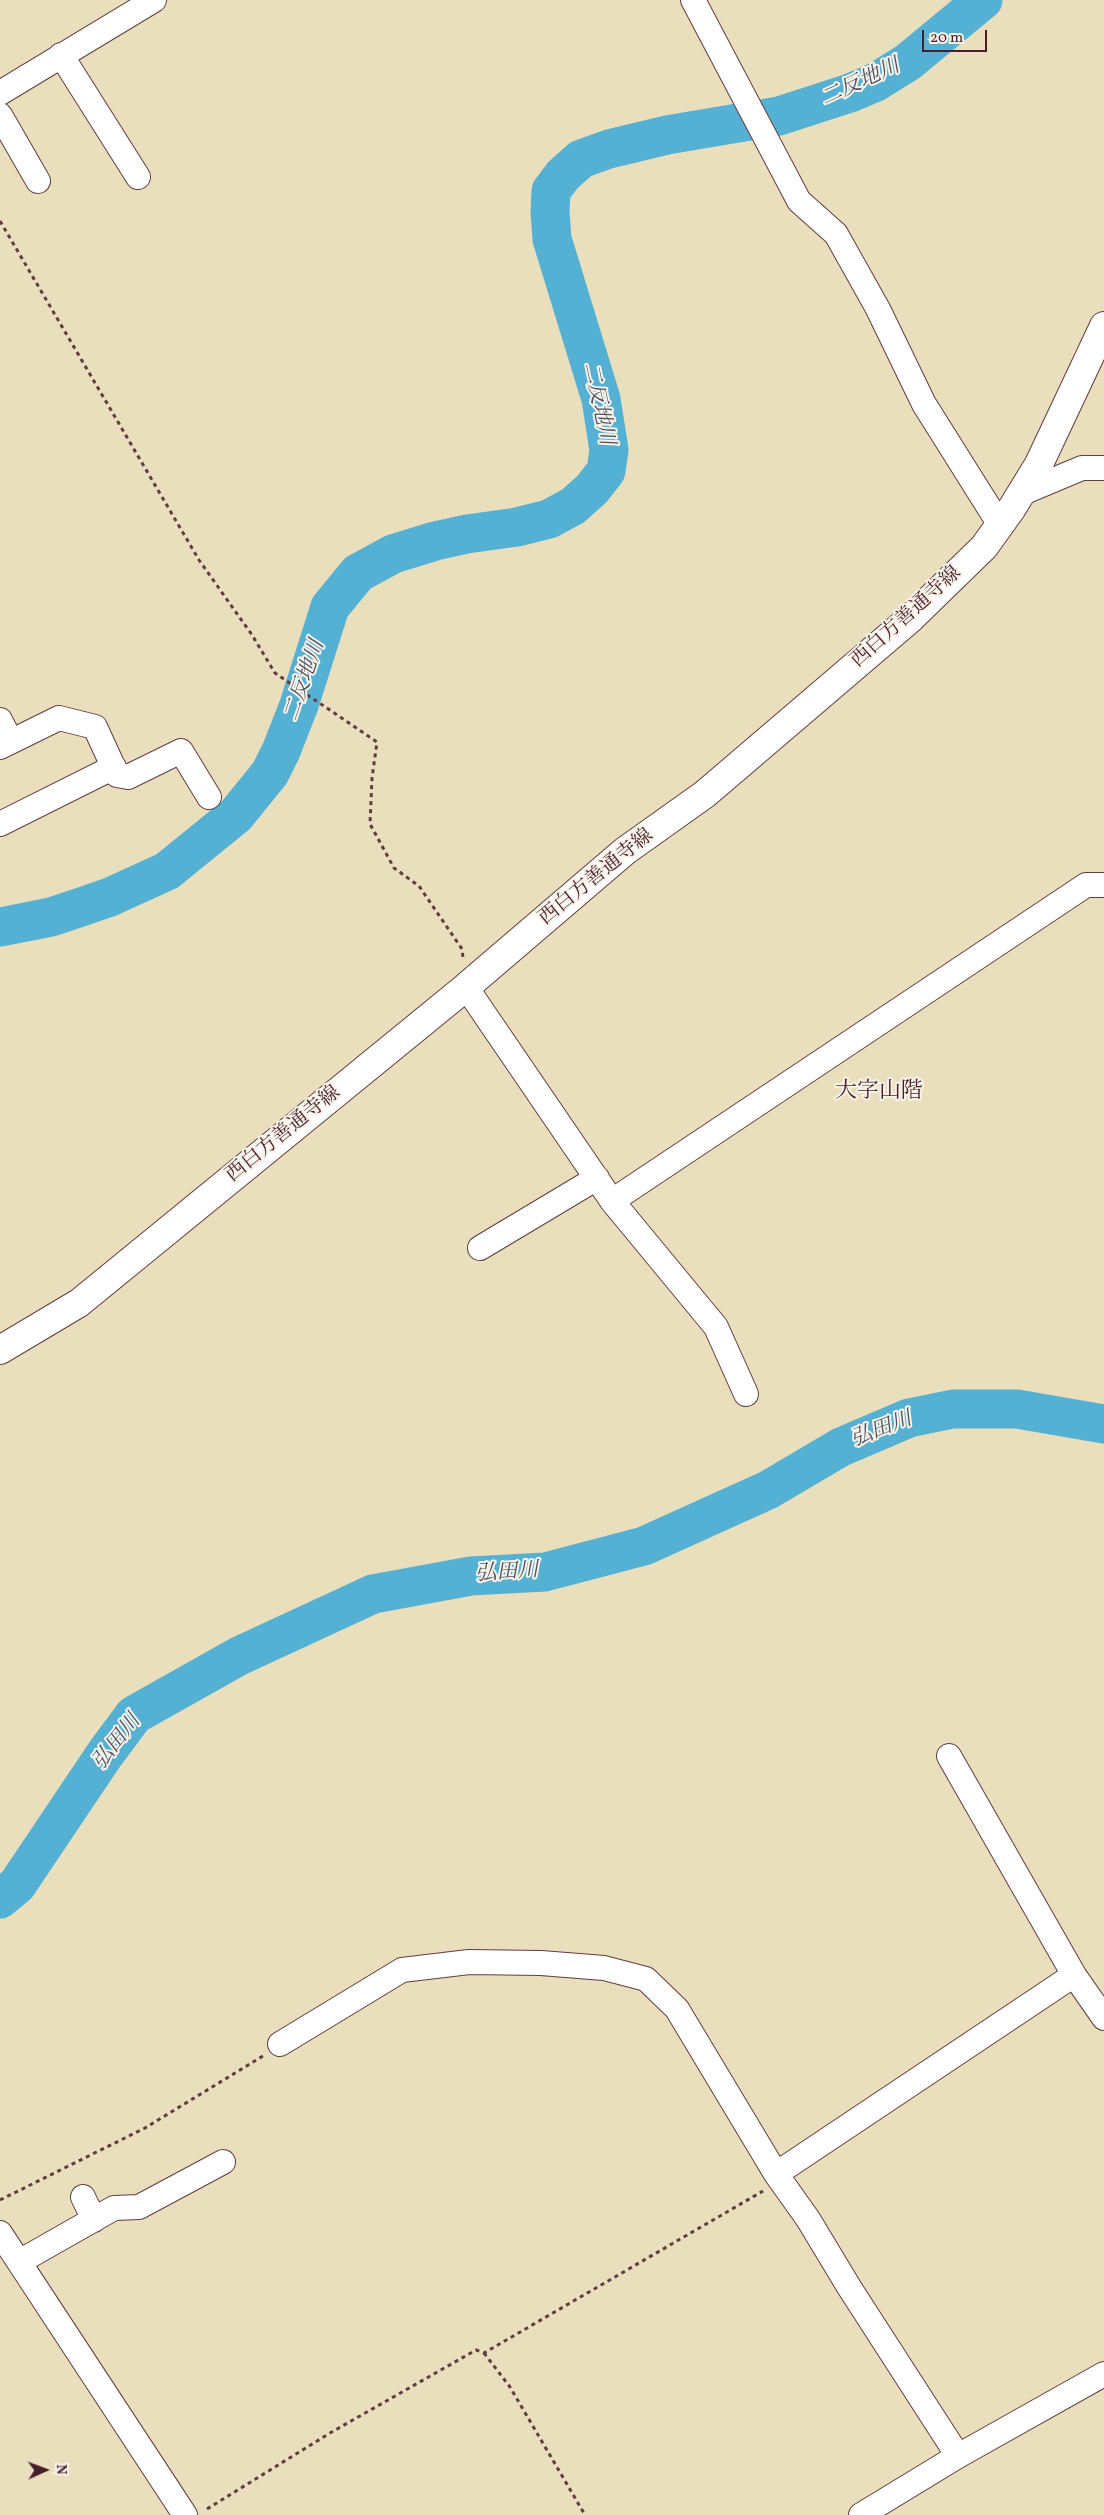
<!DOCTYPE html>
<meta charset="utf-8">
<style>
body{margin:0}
#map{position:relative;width:1104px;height:2515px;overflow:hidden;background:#eadfbc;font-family:Vollkorn,serif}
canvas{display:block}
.north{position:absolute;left:20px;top:2445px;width:50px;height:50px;-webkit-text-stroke:4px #f7f3e8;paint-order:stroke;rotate:88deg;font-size:14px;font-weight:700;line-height:20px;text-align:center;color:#4a1f2b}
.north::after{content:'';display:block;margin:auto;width:18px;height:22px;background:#4a1f2b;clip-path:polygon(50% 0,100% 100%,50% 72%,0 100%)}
.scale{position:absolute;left:922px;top:30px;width:65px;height:22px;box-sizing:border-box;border:2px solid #4a1f2b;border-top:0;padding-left:6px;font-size:15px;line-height:18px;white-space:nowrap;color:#4a1f2b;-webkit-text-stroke:4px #f7f3e8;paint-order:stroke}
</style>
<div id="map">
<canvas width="1104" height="2515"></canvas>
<div class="north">N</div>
<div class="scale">20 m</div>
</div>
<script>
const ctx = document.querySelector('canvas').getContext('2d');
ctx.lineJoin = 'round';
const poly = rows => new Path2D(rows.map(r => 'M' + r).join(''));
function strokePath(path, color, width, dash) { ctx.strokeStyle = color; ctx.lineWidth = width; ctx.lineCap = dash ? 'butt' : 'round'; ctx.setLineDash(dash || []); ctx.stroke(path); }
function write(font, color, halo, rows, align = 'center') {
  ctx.font = font + ' Vollkorn,"Noto Serif JP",serif'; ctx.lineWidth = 4; ctx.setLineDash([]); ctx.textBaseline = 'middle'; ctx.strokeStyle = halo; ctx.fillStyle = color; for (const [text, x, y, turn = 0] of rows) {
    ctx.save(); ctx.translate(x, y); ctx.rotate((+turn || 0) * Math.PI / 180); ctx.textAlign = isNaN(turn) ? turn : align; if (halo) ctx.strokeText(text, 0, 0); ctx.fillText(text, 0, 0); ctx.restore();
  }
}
strokePath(poly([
 [0,927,51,917,84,906,110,897,167,871,236,815,270,773,281,751,299,705,330,607,358,573,393,554,435,541,467,534,517,527,549,519,573,506,592,489,606,471,609,450,601,399,552,239,550,212,551,191,563,175,581,159,609,149,667,135,779,116,850,93,876,82,908,62,983,0],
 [0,1899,17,1885,105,1754,134,1715,239,1656,373,1594,471,1576,545,1572,644,1546,768,1490,841,1447,909,1418,953,1409,1017,1409,1104,1424]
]), '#55b1d3', 39);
const minor = poly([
 [693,0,799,201,836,234,878,309,924,404,1000,525],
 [61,55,138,177],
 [0,93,154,0],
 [0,115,38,181],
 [1020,494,1082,468,1104,468],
 [0,720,11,741],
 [0,747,59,718,95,727,117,775,128,777,181,751,209,797],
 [0,824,114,767],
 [466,987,612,1201,716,1327,746,1394],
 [612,1201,1086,885,1104,885],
 [480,1248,597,1178],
 [949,1756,1074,1975,1104,2018],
 [280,2044,402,1970,469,1962,541,1963,604,1968,646,1979,677,2009,776,2174,808,2219,849,2287,958,2456],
 [776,2174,1074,1975],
 [83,2197,94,2220],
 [0,2233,185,2515],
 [19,2262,114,2208,139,2207,223,2162],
 [861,2515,958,2456,1104,2374]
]);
const major = poly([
 [0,1350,79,1303,466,987,625,851,705,794,911,618,984,547,1012,508,1039,464,1104,326]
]);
strokePath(minor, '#623c41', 26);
strokePath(major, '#623c41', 30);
strokePath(poly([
 [0,221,199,560,252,635,275,673,377,742,372,778,370,824,394,868,419,886,462,949,463,958],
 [0,2200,145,2128,263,2056],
 [484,2353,510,2387,585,2515],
 [207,2509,330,2433,476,2350,484,2353,763,2191]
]), '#623c41', 3, [4, 4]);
strokePath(minor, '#fff', 24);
strokePath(major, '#fff', 28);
write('20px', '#4a1f2b', '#f7f3e8', [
 ["西白方善通寺線",907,618,-42],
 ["西白方善通寺線",597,878,-39],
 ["西白方善通寺線",284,1135,-39]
]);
write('italic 21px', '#4e5266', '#f7f3e8', [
 ["二反地川",861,84,-25],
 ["二反地川",597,404,78],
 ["二反地川",306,681,-71],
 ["弘田川",882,1431,-21],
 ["弘田川",507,1574,-4],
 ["弘田川",118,1743,-52]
]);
write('22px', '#4a1f2b', '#f7f3e8', [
 ["大字山階",879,1093]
]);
</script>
